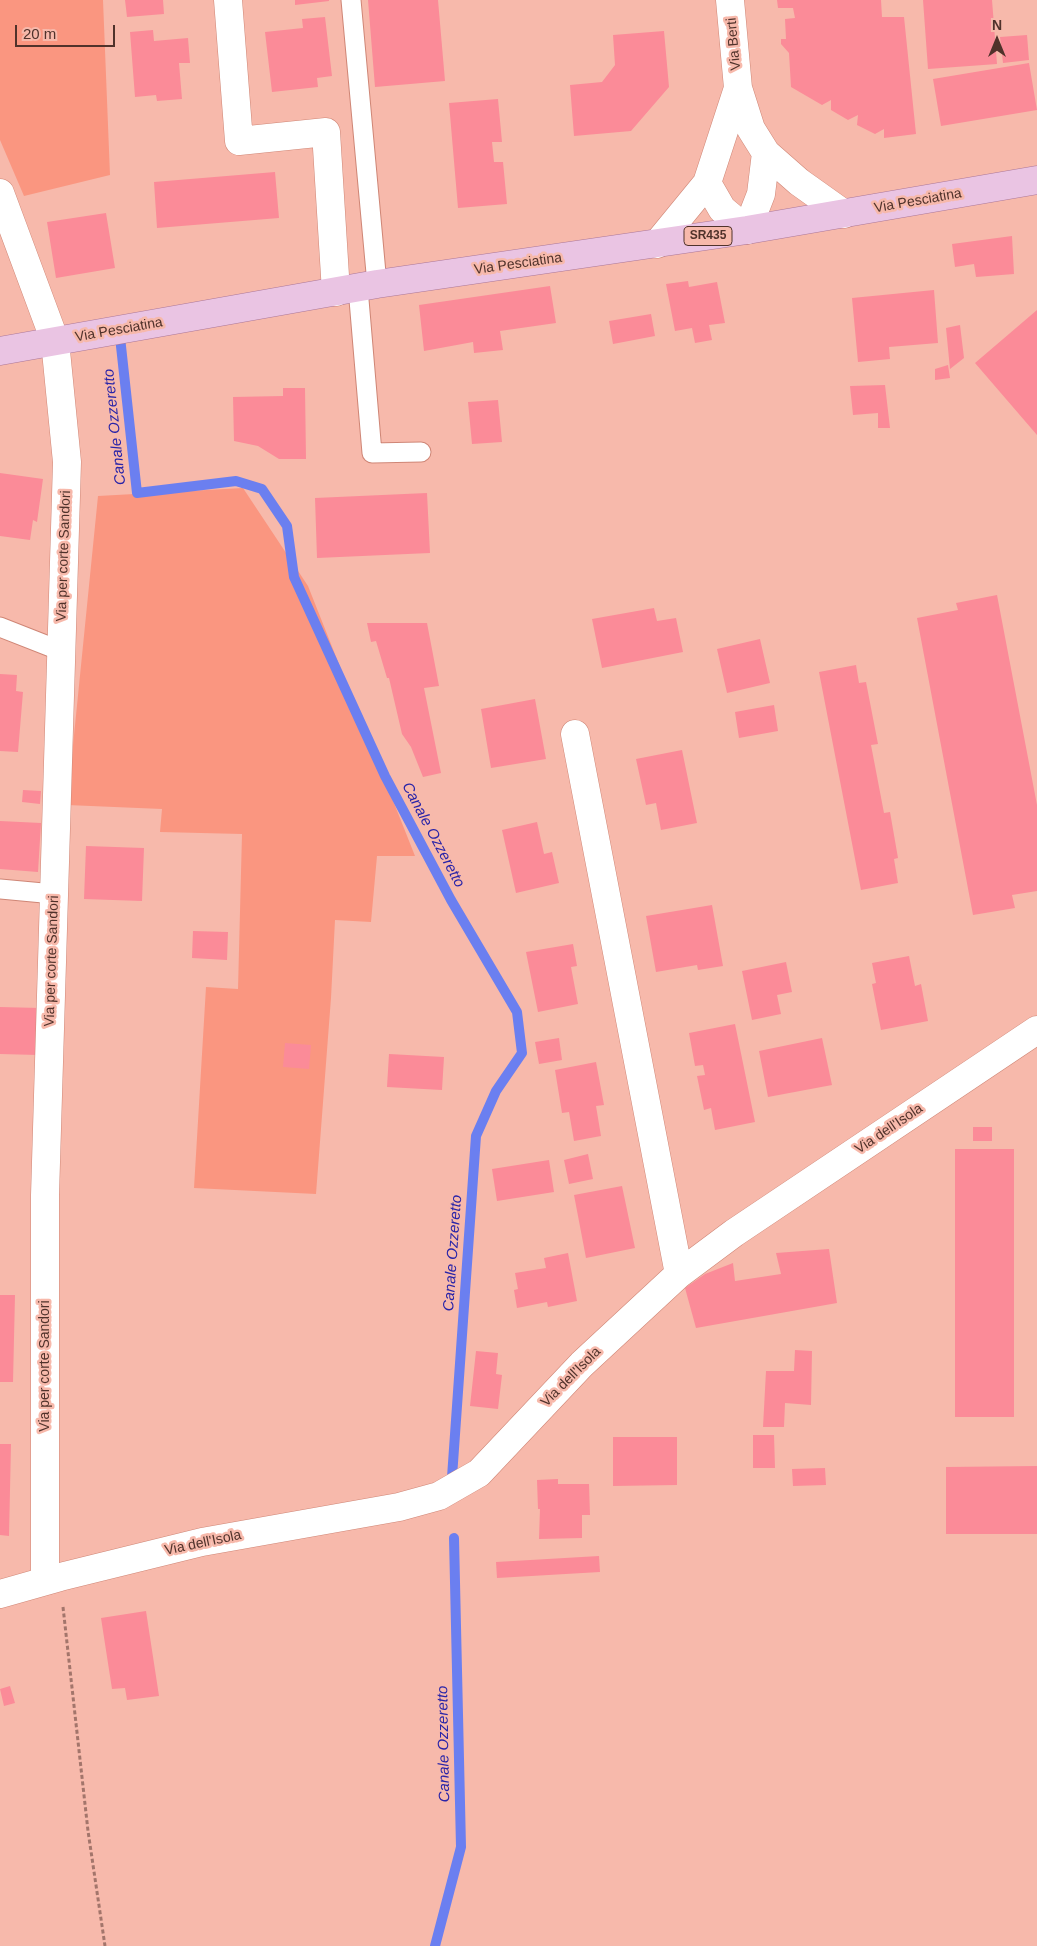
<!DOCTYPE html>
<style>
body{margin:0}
#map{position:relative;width:1037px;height:1946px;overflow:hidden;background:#f7b9ab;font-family:Helvetica,sans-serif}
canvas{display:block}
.north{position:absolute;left:972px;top:15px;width:50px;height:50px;-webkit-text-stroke:4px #f7b9ab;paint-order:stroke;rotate:0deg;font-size:14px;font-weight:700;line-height:20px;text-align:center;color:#50322b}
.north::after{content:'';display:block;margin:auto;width:18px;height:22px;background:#50322b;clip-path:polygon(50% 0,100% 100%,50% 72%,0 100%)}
.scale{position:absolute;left:15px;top:25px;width:100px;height:22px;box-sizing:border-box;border:2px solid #50322b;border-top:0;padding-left:6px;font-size:15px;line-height:18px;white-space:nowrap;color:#50322b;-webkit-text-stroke:4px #f7b9ab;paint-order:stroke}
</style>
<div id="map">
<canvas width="1037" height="1946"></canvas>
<div class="north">N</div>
<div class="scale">20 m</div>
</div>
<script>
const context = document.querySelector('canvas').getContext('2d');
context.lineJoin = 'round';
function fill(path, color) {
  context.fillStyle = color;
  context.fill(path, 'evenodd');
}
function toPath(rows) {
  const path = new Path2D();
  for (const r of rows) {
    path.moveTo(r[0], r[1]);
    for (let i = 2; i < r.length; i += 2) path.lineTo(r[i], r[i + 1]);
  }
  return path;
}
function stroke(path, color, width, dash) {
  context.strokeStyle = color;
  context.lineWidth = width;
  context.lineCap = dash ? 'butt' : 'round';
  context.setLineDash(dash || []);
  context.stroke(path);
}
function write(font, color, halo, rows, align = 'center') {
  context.font = font + ' Helvetica,sans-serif';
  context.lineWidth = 5;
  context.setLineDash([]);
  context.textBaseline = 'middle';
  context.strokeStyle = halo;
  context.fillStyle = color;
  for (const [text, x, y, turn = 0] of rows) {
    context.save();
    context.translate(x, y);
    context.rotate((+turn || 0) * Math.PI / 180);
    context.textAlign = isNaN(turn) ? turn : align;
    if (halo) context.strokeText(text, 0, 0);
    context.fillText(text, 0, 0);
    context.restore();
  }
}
const green = toPath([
 [0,0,103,0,110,175,24,196,0,140],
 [243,488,308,586,415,856,377,856,371,922,335,920,331,998,316,1194,194,1188,206,987,238,989,242,834,160,832,162,809,67,805,98,496]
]);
const stream = toPath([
 [120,337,137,493,236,481,262,489,287,526,294,577,385,776,451,900,517,1012,522,1053,496,1091,476,1136,452,1477],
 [435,1946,461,1847,454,1538]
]);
const building = toPath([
 [125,0,163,0,164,14,127,17],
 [295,0,329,0,329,1,295,5],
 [368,0,438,0,445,81,375,87],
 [777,0,881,0,882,17,904,17,916,134,884,138,884,129,875,134,857,125,858,115,848,120,831,110,831,100,822,105,791,87,789,53,781,44,781,39,786,39,785,19,795,18,793,8,778,8],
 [923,0,992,0,997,64,928,69],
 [325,17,332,76,317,78,318,87,272,92,265,32,303,28,302,19],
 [153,30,154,41,188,38,190,63,179,63,182,99,157,101,156,95,135,97,130,32],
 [664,31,669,87,631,131,574,136,570,85,602,82,615,65,613,35],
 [1027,35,1029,60,1003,63,1000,37],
 [1029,63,1037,110,941,126,933,79],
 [498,99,502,142,492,142,494,162,503,162,507,204,458,208,449,103],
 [275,172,279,218,157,228,154,182],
 [106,213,115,268,56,278,47,222],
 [1012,236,1014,274,976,277,974,264,955,267,952,244],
 [688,281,689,287,717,282,725,323,709,325,712,340,695,343,692,328,675,331,666,284],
 [550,286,556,323,500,331,503,350,474,353,473,342,424,351,419,305],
 [934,290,938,343,889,347,890,359,858,362,852,298],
 [1037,310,1037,435,975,363],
 [651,314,655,336,613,344,609,321],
 [960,325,964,358,950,369,946,328],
 [948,365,950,378,935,380,935,369],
 [885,385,890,428,878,428,878,413,853,415,850,386],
 [283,388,305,388,306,459,279,459,258,446,234,441,233,397,283,396],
 [498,400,502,442,472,444,468,402],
 [0,473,43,479,37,522,33,520,30,540,0,536],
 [427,493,430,553,317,558,315,498],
 [997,595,1037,805,1037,891,1012,895,1015,908,973,915,917,618,958,610,956,603],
 [654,608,657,621,676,618,683,652,602,668,592,619],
 [367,623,427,623,439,686,424,688,441,773,423,777,411,747,402,734,389,678,387,678,376,641,371,642],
 [760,639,770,683,727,693,717,649],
 [856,665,859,683,866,682,878,744,871,745,884,813,890,812,898,858,894,859,898,883,861,890,819,672],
 [0,674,17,675,16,691,23,692,18,752,0,751],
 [535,699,546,759,491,768,481,709],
 [774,705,778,731,739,738,735,712],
 [682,750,697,823,661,830,656,803,646,805,636,759],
 [23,790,41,791,40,804,22,802],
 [0,821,41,823,38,872,0,869],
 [537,822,544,854,552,852,559,883,516,893,502,830],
 [86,846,144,848,142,901,84,899],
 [712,905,723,966,698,970,697,965,656,972,646,916],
 [193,931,228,932,227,960,192,958],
 [573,944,577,966,571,967,578,1004,538,1012,526,952],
 [909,956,915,986,921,984,928,1021,881,1030,872,984,876,983,872,963],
 [786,962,792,992,777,995,781,1014,752,1020,742,971],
 [0,1007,40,1008,38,1055,0,1054],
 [735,1024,755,1122,715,1130,711,1108,704,1110,697,1076,705,1075,703,1065,695,1066,689,1033],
 [559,1038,562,1060,539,1064,535,1042],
 [822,1038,832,1085,768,1097,759,1051],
 [285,1043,311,1045,309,1069,283,1067],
 [389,1054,444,1057,442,1090,387,1087],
 [596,1062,604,1105,596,1106,601,1136,574,1141,569,1112,562,1113,555,1070],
 [973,1127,992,1127,992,1141,973,1141],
 [955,1149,1014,1149,1014,1417,955,1417],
 [588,1154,593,1179,569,1184,564,1160],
 [549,1160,554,1192,497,1201,492,1169],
 [622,1186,635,1248,586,1258,574,1195],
 [829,1249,837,1303,696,1328,685,1288,705,1274,733,1263,735,1281,781,1274,776,1253],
 [568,1253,577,1301,548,1307,547,1302,517,1308,514,1290,518,1289,515,1273,546,1268,544,1258],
 [0,1295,15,1295,13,1382,0,1382],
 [795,1350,812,1351,811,1405,785,1403,784,1427,763,1427,766,1371,794,1371],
 [476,1351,498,1353,496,1374,502,1375,498,1409,470,1406],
 [753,1435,774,1435,775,1468,753,1468],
 [613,1437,677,1437,677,1485,613,1486],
 [0,1444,11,1444,9,1536,0,1535],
 [1037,1466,1037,1534,946,1534,946,1467],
 [825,1468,826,1485,793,1486,792,1469],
 [558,1479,558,1484,589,1484,590,1515,582,1515,582,1538,539,1539,540,1509,538,1509,537,1480],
 [599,1556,600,1572,497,1578,496,1562],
 [146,1611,159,1696,127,1700,125,1688,112,1689,101,1618],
 [10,1686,15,1703,4,1706,0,1689]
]);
const path = toPath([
 [63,1607,88,1831,105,1946]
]);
const lane = toPath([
 [351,0,377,284],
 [358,288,372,453,421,452],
 [0,627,61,651],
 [0,889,54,894]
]);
const street = toPath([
 [228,0,239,141,326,132,336,292],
 [730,0,738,88,751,129,766,153,799,182,844,214],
 [707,183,722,209,747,230,761,194,766,153],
 [0,193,55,341,67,462,45,1195,45,1581],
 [657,244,707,183,738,88],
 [575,734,679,1274],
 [0,1594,60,1577,202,1542,399,1507,439,1496,479,1473,582,1364,679,1274,734,1233,1037,1030]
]);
const primary = toPath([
 [0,351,377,284,747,230,1037,180]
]);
const shields = [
 [708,236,48]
];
const shieldNames = [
 ["SR435",708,236]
];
const streetNames = [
 ["Via Berti",734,44,-95],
 ["Via Pesciatina",918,201,-10],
 ["Via Pesciatina",518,264,-8],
 ["Via Pesciatina",119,330,-10],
 ["Via per corte Sandori",64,556,-88],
 ["Via per corte Sandori",52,961,-88],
 ["Via dell'Isola",889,1129,-34],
 ["Via per corte Sandori",45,1366,-90],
 ["Via dell'Isola",571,1377,-45],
 ["Via dell'Isola",203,1543,-12]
];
const waterNames = [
 ["Canale Ozzeretto",115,427,-96],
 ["Canale Ozzeretto",433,835,62],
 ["Canale Ozzeretto",453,1253,-86],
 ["Canale Ozzeretto",444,1744,-91]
];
fill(green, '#fa9680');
stroke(stream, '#6b7ff0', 10);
fill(building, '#fb8b98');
stroke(lane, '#cf8676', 21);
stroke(street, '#cf8676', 29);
stroke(primary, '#ab7797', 29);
stroke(path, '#a3756b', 3, [4, 2.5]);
stroke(lane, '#fff', 19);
stroke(street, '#fff', 28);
stroke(primary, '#eac4e3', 28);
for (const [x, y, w] of shields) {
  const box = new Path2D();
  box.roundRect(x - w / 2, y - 9.5, w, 19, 4);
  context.fillStyle = '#f7b9ab';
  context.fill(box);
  stroke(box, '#50322b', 1);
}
write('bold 12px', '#50322b', null, shieldNames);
write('14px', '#50322b', '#f7b9ab', streetNames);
write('italic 15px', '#2924a8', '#f7b9ab', waterNames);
</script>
